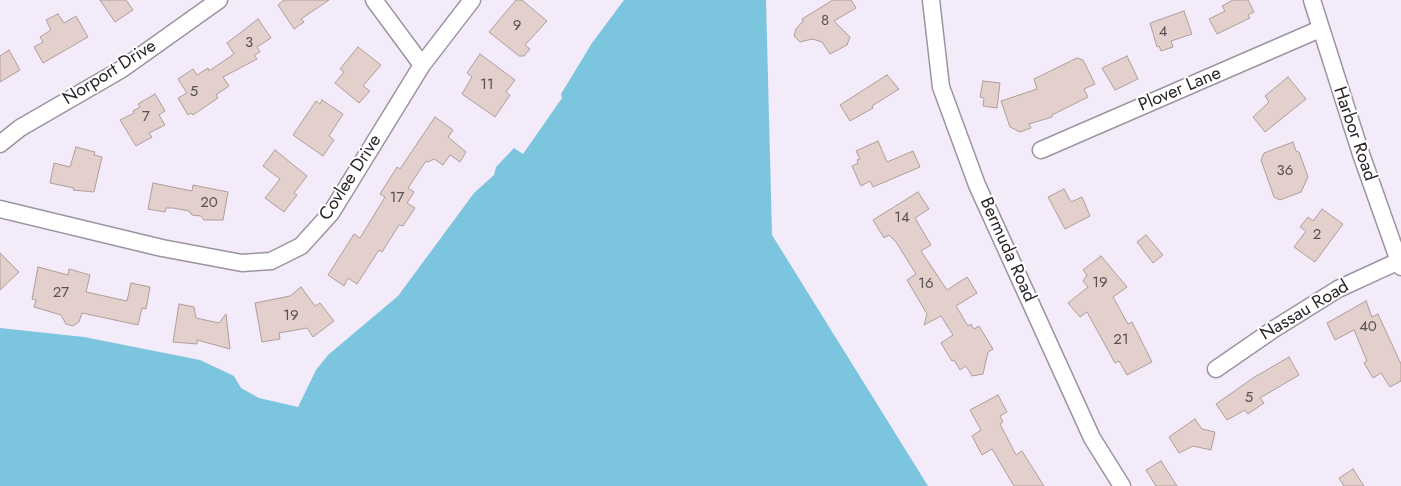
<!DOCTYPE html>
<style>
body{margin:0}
canvas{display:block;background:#f4ebfa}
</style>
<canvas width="1401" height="486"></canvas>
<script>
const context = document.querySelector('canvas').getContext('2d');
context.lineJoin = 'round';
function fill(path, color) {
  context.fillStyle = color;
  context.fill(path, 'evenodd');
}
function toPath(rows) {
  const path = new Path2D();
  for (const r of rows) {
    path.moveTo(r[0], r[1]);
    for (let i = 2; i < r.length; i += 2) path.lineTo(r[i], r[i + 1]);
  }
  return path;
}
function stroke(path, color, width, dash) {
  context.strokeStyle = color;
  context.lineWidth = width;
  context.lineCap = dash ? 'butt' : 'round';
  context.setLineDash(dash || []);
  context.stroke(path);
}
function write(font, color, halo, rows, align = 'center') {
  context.font = font + ' Jost,sans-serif';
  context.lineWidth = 4;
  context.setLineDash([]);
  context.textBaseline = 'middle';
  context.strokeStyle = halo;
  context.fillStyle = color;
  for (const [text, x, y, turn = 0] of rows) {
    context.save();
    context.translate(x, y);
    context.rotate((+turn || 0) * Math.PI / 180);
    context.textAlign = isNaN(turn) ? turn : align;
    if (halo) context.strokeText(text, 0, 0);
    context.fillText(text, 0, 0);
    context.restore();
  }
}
const water = toPath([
 [624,0,766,0,772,235,928,486,0,486,0,328,84,337,200,360,234,376,241,388,259,398,298,407,316,370,328,355,398,296,474,193,494,175,496,167,514,148,523,154,562,98,561,94,592,43]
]);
const building = toPath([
 [100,0,126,0,133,10,115,22,100,0],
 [284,0,329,0,301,19,304,22,294,29,278,5,284,0],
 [516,0,522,0,547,21,525,45,530,49,524,56,519,56,489,32,516,0],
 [833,0,851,0,856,8,834,21,850,37,847,45,830,54,822,42,812,39,800,42,794,36,796,29,803,21,802,19,833,0],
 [1233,0,1248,0,1254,12,1248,15,1250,18,1217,34,1209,19,1225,11,1222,6,1233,0],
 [1184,11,1192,34,1171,41,1173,47,1161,51,1159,46,1157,47,1150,23,1184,11],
 [58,14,64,23,76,16,88,37,43,63,34,47,43,42,40,37,51,30,46,20,58,14],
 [258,19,271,38,257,47,260,52,254,55,257,59,223,77,229,86,216,95,218,98,193,115,191,113,188,115,178,98,187,93,178,79,193,69,197,75,208,68,209,71,234,54,227,43,258,19],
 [358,47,381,65,363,86,370,91,359,103,335,83,344,72,340,69,358,47],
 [9,50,20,70,0,82,0,56,9,50],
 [480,54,515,80,506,92,510,95,495,117,462,94,472,77,467,73,480,54],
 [1127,56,1138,79,1115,90,1102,68,1127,56],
 [1077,58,1083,60,1095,84,1084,89,1088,97,1052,115,1052,117,1029,124,1031,128,1020,132,1010,127,1001,101,1037,89,1034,79,1077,58],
 [887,75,899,89,872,106,873,108,850,121,840,105,887,75],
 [1288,77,1306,99,1265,132,1253,117,1269,102,1265,96,1288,77],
 [983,81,1000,83,997,108,983,106,984,98,980,97,983,81],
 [155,94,165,111,159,115,165,125,149,133,152,137,136,146,120,120,134,113,133,111,140,107,138,104,155,94],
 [322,100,343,114,329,136,334,140,323,156,293,135,316,101,320,104,322,100],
 [435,117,453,130,448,137,466,152,460,162,450,155,443,165,434,159,428,162,426,161,408,188,414,192,407,203,415,208,403,226,399,225,382,252,379,250,357,284,348,278,344,286,328,275,354,234,360,238,385,197,380,194,397,167,400,169,435,117],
 [878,141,887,162,913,151,920,167,873,187,870,181,861,186,852,166,858,163,857,160,860,159,856,151,878,141],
 [1293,142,1296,151,1299,152,1308,177,1301,192,1280,200,1274,197,1261,160,1264,153,1293,142],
 [76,147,95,152,94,155,102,157,94,192,73,190,74,188,50,183,54,163,70,167,76,147],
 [275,150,307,176,294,193,297,195,284,212,265,198,280,179,263,166,275,150],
 [153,183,192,191,193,185,228,192,223,220,204,220,201,216,192,215,189,211,173,208,166,208,165,212,148,209,153,183],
 [1064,189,1071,202,1082,197,1090,216,1065,229,1048,197,1064,189],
 [918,192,929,209,915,218,931,245,921,251,947,290,967,277,977,293,956,306,968,326,971,324,974,329,979,326,993,349,988,352,983,374,972,376,966,366,960,370,954,360,952,361,941,343,953,335,941,316,924,325,927,314,907,280,916,274,896,242,889,235,884,238,873,220,918,192],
 [1322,209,1343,224,1315,262,1294,247,1306,231,1300,227,1308,217,1313,221,1322,209],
 [1146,235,1163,255,1153,263,1137,242,1146,235],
 [0,253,19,272,0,290,0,253],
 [1101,256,1127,287,1113,297,1128,324,1132,322,1152,362,1127,375,1119,361,1115,363,1087,312,1080,317,1068,303,1088,287,1083,281,1087,275,1083,270,1101,256],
 [38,267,68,275,69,269,90,275,86,292,127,301,131,283,150,287,146,309,142,308,138,325,82,313,79,322,73,326,66,324,61,315,34,307,36,300,32,299,38,267],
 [301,287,315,306,320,303,334,321,313,337,307,328,279,333,280,339,262,342,255,303,290,296,301,287],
 [1366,301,1372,317,1378,314,1401,364,1401,381,1390,387,1381,373,1373,378,1364,363,1367,361,1354,330,1335,340,1327,323,1366,301],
 [179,304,194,307,196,318,219,323,226,314,230,349,197,340,197,344,173,342,179,304],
 [1289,357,1299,375,1260,398,1264,403,1248,414,1245,410,1227,420,1216,404,1253,378,1289,357],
 [998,395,1007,412,1000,416,1003,422,1000,424,1016,455,1022,451,1044,486,1014,486,992,449,982,455,972,436,981,430,970,410,998,395],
 [1195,419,1202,429,1215,432,1211,450,1193,446,1179,453,1169,437,1195,419],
 [1161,461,1177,486,1156,486,1146,470,1161,461],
 [1353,469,1364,486,1344,486,1339,478,1353,469]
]);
const street = toPath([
 [374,0,422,65],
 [931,0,941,87,977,185,1092,438,1122,486],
 [1312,0,1361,154,1401,267],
 [0,144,20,128,122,69,219,0],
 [1041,150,1320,29],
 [0,209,162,248,242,263,271,261,301,246,331,213,422,65,472,0],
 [1216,369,1274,329,1338,289,1399,261]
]);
const numberNames = [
 ["8",825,21],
 ["9",517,26],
 ["4",1163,32],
 ["3",249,43],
 ["11",487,85],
 ["5",194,92],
 ["7",146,117],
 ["36",1285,171],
 ["17",397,198],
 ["20",209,203],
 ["14",902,218],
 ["2",1317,235],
 ["19",1100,283],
 ["16",926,284],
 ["27",61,293],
 ["19",291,316],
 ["40",1368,327],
 ["21",1121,340],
 ["5",1249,398]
];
const streetNames = [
 ["Norport Drive",110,73,-32],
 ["Plover Lane",1180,90,-23],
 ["Harbor Road",1354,134,71],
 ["Covlee Drive",351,178,-57],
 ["Bermuda Road",1007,250,66],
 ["Nassau Road",1305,311,-31]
];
fill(water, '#7cc5de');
fill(building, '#e3d0cc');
stroke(building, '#af9d9a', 1);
stroke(street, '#9c94a1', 19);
stroke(street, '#fff', 16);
write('15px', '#585054', null, numberNames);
write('18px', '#2a262c', '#fff', streetNames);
</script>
